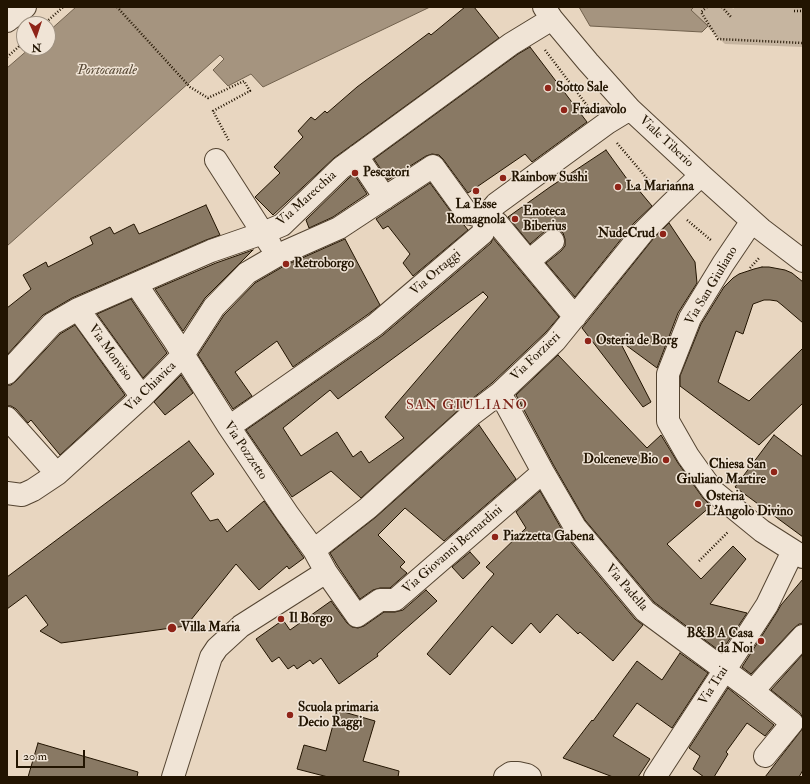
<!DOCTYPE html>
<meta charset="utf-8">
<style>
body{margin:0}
#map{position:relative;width:810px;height:784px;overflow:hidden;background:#e8d6c0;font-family:"IM FELL Double Pica",serif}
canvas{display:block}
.frame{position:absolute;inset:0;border:8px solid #221401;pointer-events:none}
.north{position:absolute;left:16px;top:16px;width:40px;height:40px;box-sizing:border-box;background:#f0e4d6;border:1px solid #9e9181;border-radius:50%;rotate:177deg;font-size:11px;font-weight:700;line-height:16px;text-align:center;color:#221401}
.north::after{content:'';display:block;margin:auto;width:14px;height:18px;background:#8f2418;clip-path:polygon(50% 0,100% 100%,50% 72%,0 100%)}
.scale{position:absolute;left:16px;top:750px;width:69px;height:18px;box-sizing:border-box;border:2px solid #221401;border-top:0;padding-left:5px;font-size:12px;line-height:14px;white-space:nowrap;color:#221401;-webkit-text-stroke:3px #f0e4d6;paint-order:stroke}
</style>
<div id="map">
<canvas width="810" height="784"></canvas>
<div class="frame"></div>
<div class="north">N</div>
<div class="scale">20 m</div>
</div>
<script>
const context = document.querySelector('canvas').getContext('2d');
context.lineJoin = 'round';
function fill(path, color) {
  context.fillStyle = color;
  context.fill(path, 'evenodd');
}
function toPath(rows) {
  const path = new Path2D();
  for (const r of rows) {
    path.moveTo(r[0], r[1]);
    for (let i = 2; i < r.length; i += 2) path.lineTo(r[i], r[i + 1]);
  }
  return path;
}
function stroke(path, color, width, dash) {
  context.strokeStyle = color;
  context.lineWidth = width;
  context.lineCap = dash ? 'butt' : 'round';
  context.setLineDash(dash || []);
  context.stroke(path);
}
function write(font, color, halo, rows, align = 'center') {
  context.font = font + ' "IM FELL Double Pica",serif';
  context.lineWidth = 3;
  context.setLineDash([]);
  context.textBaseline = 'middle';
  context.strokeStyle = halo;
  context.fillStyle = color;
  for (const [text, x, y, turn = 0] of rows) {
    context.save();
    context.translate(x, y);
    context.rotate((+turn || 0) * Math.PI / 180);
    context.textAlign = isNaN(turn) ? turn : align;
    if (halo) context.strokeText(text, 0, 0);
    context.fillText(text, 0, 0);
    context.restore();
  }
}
const green = toPath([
 [694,7,732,7,733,9,735,7,803,7,803,47,725,44,690,10]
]);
const water = toPath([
 [76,7,430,7,263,87,251,74,228,86,213,70,224,59,220,55,7,246,7,68,30,48,48,48,48,32,76,7],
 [579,7,694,7,691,10,708,26,702,32,590,26,579,7]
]);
const building = toPath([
 [465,7,474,7,499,38,334,158,273,215,255,197,280,173,274,167,303,137,298,131,311,117,315,120,325,111,327,113,357,87,429,33,431,35,465,7],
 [530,47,587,122,532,162,525,154,468,193,443,159,439,155,432,154,426,156,388,180,374,159,518,54,530,47],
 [606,150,635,190,637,188,652,206,634,223,575,297,546,263,561,251,565,246,565,239,563,233,557,229,550,229,545,231,530,244,508,217,550,187,606,150],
 [354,174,367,194,333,217,309,228,306,220,349,178,354,174],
 [430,183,457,220,464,225,468,230,413,276,403,263,410,254,388,226,383,229,376,219,430,183],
 [206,205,220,235,206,240,72,298,43,315,7,355,7,308,31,289,23,275,46,262,48,267,93,244,90,237,110,227,114,234,134,224,139,234,206,205],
 [669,223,695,262,697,283,678,313,657,368,619,340,651,402,643,407,582,328,653,239,669,223],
 [493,238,559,317,546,332,492,383,463,406,361,498,331,471,292,497,246,430,383,335,491,243,493,238],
 [483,292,488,297,385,417,404,438,369,463,361,451,353,457,337,432,301,456,283,428,330,390,338,399,483,292],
 [345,239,380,305,367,315,293,367,277,341,235,372,252,396,233,409,198,355,224,315,255,283,284,266,345,239],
 [253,250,205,298,183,331,155,289,216,263,253,250],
 [762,267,769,267,785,270,792,273,803,282,803,323,782,305,777,301,770,300,764,300,753,304,743,334,736,331,718,382,749,401,803,348,803,403,759,445,680,386,680,376,701,324,724,287,733,278,739,274,754,269,762,267],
 [131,299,167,353,143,378,97,314,131,299],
 [75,325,125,395,60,455,31,420,28,423,16,409,11,406,7,406,7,385,11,385,16,381,60,334,75,325],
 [558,355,647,448,661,435,678,463,703,498,711,506,667,544,701,579,733,546,746,559,710,604,747,613,721,652,654,602,585,520,554,466,516,395,558,355],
 [181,375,193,393,165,415,154,402,181,375],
 [479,425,516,479,444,541,405,508,378,535,405,562,400,567,407,573,390,588,380,588,373,590,360,599,337,565,330,553,376,517,479,425],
 [774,435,803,457,803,537,735,487,774,435],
 [189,441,214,474,191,493,210,521,218,519,227,532,264,501,304,558,289,569,287,566,259,590,236,564,186,626,61,643,40,631,48,625,26,595,7,609,7,577,189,441],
 [540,491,565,535,635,619,643,625,613,661,580,632,578,634,557,614,540,633,531,623,512,644,492,626,450,675,427,654,494,574,486,567,526,528,516,512,540,491],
 [470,552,480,563,463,579,452,567,470,552],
 [803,579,803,624,799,624,794,628,751,674,742,667,777,612,781,605,803,579],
 [426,590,437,601,377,654,378,656,339,684,321,658,313,664,310,660,297,669,294,665,288,669,279,657,272,662,256,639,283,620,290,630,331,601,347,623,352,627,358,628,364,626,384,612,395,612,403,610,426,590],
 [680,653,708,673,672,728,637,703,613,736,650,759,638,777,613,777,563,758,592,720,593,721,637,661,662,680,680,653],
 [803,654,803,718,800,713,771,690,803,654],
 [728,688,774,725,765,736,747,723,726,752,728,754,714,777,704,777,693,769,700,756,689,748,728,688],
 [337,710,375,721,363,761,399,771,398,777,328,777,297,769,304,745,326,751,337,710],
 [803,728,803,770,799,777,765,777,803,728],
 [38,743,138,772,137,777,28,777,38,743]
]);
const path = toPath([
 [117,7,190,87,208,98,244,81,250,91,213,111,229,141],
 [707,7,701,12,718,39,803,43],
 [722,7,731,17],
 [794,11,803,11],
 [44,24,63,7],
 [545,50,589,108],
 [7,57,24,42],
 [617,143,655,188],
 [687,220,712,241],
 [750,268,760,257],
 [699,561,728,532]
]);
const minor = toPath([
 [544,7,552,19,588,62,630,109,701,175,761,229,803,261],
 [7,21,25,7],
 [357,156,385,198],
 [216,160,270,244],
 [752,221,723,264,690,318,668,374,668,421,688,456,713,491,762,531,803,557],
 [529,261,553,241],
 [136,284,174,340,229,427,287,513,314,550,326,572,357,616,380,600,395,600,543,472],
 [78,309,142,397],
 [7,373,52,324,78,309,211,251,263,233,282,225,341,168,511,44,552,19],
 [500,393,543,472,575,527,645,611,753,691,792,723,765,756],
 [7,418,57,474],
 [229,427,375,325,483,233,485,217,496,204,607,123,630,109],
 [7,493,22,495,33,490,57,474,142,397,183,355,214,307,247,273,278,255,339,228,433,166,467,213,485,217,497,223,575,317],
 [314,550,368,508,471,415,500,393,555,341,644,231,670,205,701,175],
 [753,691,767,675,803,636],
 [173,777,211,657,217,648,241,626,326,572],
 [505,777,511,773,518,773,527,775,530,777],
 [655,777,767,605,793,551]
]);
const markers = [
 [548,88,4,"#8f2418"],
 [564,110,4,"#8f2418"],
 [355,173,4,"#8f2418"],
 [503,178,4,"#8f2418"],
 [618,187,4,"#8f2418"],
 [476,191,4,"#8f2418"],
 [515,219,4,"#8f2418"],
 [663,234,4,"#8f2418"],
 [286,264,4,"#8f2418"],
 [588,341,4,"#8f2418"],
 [666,460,4,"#8f2418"],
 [774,472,4,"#8f2418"],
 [698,504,4,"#8f2418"],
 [495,537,4,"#8f2418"],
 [281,619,4,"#8f2418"],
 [172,628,5,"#8f2418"],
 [761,641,4,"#8f2418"],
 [290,715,4,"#8f2418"]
];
const poiNames = [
 ["Sotto Sale",556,88],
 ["Fradiavolo",572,110],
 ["Pescatori",363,173],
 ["Rainbow Sushi",511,178],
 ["La Marianna",626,187],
 ["La Esse",476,205,"center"],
 ["Romagnola",476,220,"center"],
 ["Enoteca",523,212],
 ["Biberius",523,227],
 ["NudeCrud",655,234,"right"],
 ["Retroborgo",294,264],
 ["Osteria de Borg",596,341],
 ["Dolceneve Bio",658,460,"right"],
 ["Chiesa San",766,465,"right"],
 ["Giuliano Martire",766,480,"right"],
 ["Osteria",706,497],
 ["L’Angolo Divino",706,512],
 ["Piazzetta Gabena",503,537],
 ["Il Borgo",289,619],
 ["Villa Maria",181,628],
 ["B&B A Casa",753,634,"right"],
 ["da Noi",753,649,"right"],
 ["Scuola primaria",298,708],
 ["Decio Raggi",298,723]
];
const streetNames = [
 ["Viale Tiberio",666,142,43],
 ["Via Marecchia",307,199,-42],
 ["Via Ortaggi",436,273,-41],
 ["Via San Giuliano",712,286,-59],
 ["Via Monviso",110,353,54],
 ["Via Forzieri",536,357,-44],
 ["Via Chiavica",151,387,-44],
 ["Via Pozzetto",245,451,56],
 ["Via Giovanni Bernardini",453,550,-41],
 ["Via Padella",626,588,49],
 ["Via Trai",714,686,-57]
];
const waterNames = [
 ["Portocanale",107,71]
];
const neighbourhoodNames = [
 ["SAN GIULIANO",467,406]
];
fill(green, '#c6b5a0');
fill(water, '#a5947f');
stroke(water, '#71614d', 1);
fill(building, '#897964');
stroke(building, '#221401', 1);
stroke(minor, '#544431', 24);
stroke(path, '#221401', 2.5, [1, 2]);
stroke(minor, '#f0e4d6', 22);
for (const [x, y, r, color] of markers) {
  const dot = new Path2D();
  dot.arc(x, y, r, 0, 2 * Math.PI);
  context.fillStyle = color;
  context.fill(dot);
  stroke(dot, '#f0e4d6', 1.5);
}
write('bold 13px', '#221401', '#f0e4d6', poiNames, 'left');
write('13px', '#221401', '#f0e4d6', streetNames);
write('italic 14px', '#564733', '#f0e4d6', waterNames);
context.letterSpacing = '1px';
write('14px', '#7a1f14', '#f0e4d6', neighbourhoodNames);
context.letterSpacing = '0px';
</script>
